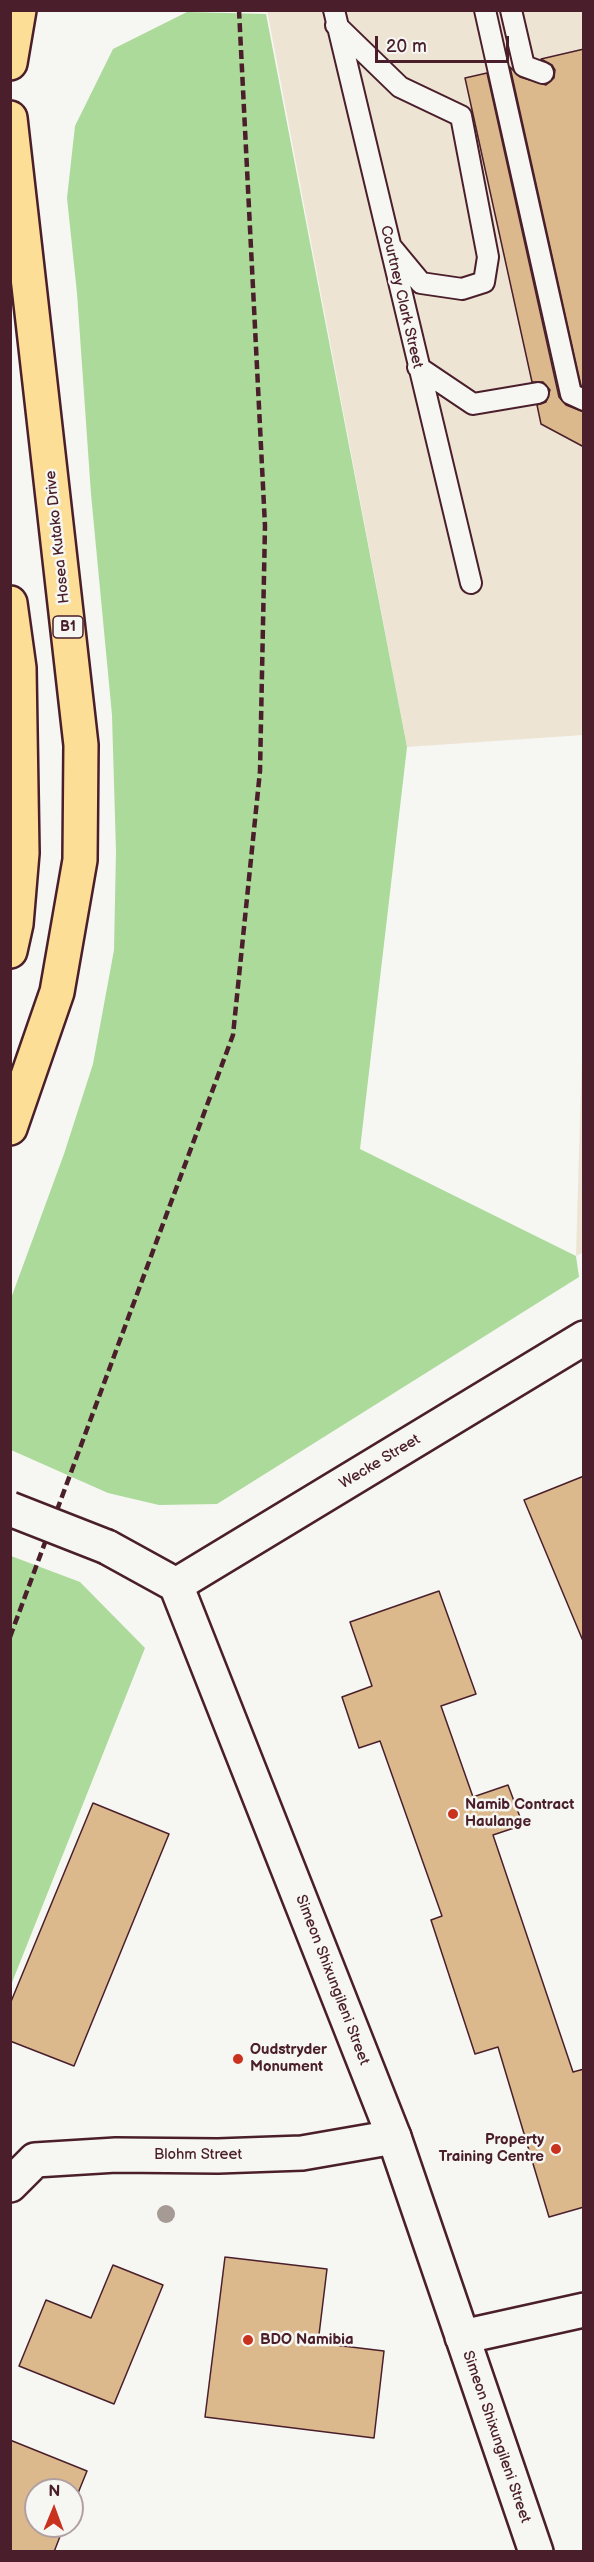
<!DOCTYPE html>
<style>
body{margin:0}
#map{position:relative;width:594px;height:2562px;overflow:hidden;background:#f6f6f2;font-family:"Balsamiq Sans",sans-serif}
canvas{display:block}
.frame{position:absolute;inset:0;border:12px solid #4a1f2b;pointer-events:none}
.north{position:absolute;left:24px;top:2478px;width:60px;height:60px;box-sizing:border-box;background:#f6f6f2;border:2px solid #b1a0a2;border-radius:50%;rotate:1deg;font-size:16px;font-weight:700;line-height:24px;text-align:center;color:#4a1f2b}
.north::after{content:'';display:block;margin:auto;width:21px;height:27px;background:#c8321e;clip-path:polygon(50% 0,100% 100%,50% 72%,0 100%)}
.scale{position:absolute;left:375px;top:36px;width:134px;height:27px;box-sizing:border-box;border:3px solid #4a1f2b;border-top:0;padding-left:8px;font-size:18px;line-height:21px;white-space:nowrap;color:#4a1f2b;-webkit-text-stroke:4px #f6f6f2;paint-order:stroke}
</style>
<div id="map">
<canvas width="594" height="2562"></canvas>
<div class="frame"></div>
<div class="north">N</div>
<div class="scale">20 m</div>
</div>
<script>
const context = document.querySelector('canvas').getContext('2d');
context.lineJoin = 'round';
function fill(path, color) {
  context.fillStyle = color;
  context.fill(path, 'evenodd');
}
function toPath(rows) {
  const path = new Path2D();
  for (const r of rows) {
    path.moveTo(r[0], r[1]);
    for (let i = 2; i < r.length; i += 2) path.lineTo(r[i], r[i + 1]);
  }
  return path;
}
function stroke(path, color, width, dash) {
  context.strokeStyle = color;
  context.lineWidth = width;
  context.lineCap = dash ? 'butt' : 'round';
  context.setLineDash(dash || []);
  context.stroke(path);
}
function write(font, color, halo, rows, align = 'center') {
  context.font = font + ' "Balsamiq Sans",sans-serif';
  context.lineWidth = 5;
  context.setLineDash([]);
  context.textBaseline = 'middle';
  context.strokeStyle = halo;
  context.fillStyle = color;
  for (const [text, x, y, turn = 0] of rows) {
    context.save();
    context.translate(x, y);
    context.rotate((+turn || 0) * Math.PI / 180);
    context.textAlign = isNaN(turn) ? turn : align;
    if (halo) context.strokeText(text, 0, 0);
    context.fillText(text, 0, 0);
    context.restore();
  }
}
const built = toPath([
 [267,10,583,11,583,735,407,747],
 [583,1019,584,1252,576,1256]
]);
const green = toPath([
 [187,12,266,14,407,747,360,1149,576,1256,579,1277,217,1504,159,1505,108,1493,11,1450,10,1301,64,1154,93,1064,114,950,116,851,112,715,91,494,77,293,67,198,75,126,113,49],
 [11,1556,80,1582,145,1648,11,1985]
]);
const building = toPath([
 [584,49,584,387,581,386,510,67,520,77,546,85,554,78,555,70,552,65,541,59,584,49],
 [487,73,559,397,566,405,584,412,584,447,541,424,537,405,546,402,550,390,543,382,532,382,465,78,487,73],
 [584,1476,584,1641,583,1641,524,1500,584,1476],
 [439,1591,476,1694,441,1706,473,1797,508,1785,523,1825,493,1835,573,2072,584,2069,584,2207,549,2217,498,2047,475,2054,431,1920,442,1916,380,1741,359,1748,342,1697,372,1686,350,1622,439,1591],
 [93,1803,169,1834,74,2066,10,2041,10,2004,93,1803],
 [225,2257,327,2269,318,2343,384,2351,374,2438,205,2417,225,2257],
 [113,2265,163,2285,114,2404,19,2366,46,2300,91,2318,113,2265],
 [10,2440,87,2471,72,2508,72,2490,36,2490,36,2526,64,2526,54,2552,10,2552,10,2440]
]);
const lane = toPath([
 [334,10,471,583],
 [485,10,571,394,584,400],
 [511,10,524,66,543,73],
 [336,25,400,87,461,116,488,257,484,282,462,289,421,283,392,248],
 [418,367,473,404,538,393]
]);
const street = toPath([
 [176,1585,584,1338],
 [10,2185,35,2160,116,2155,218,2156,302,2153,394,2137]
]);
const secondary = toPath([
 [107,1547,176,1585,394,2137,536,2552],
 [462,2337,584,2310]
]);
const primary = toPath([
 [10,63,19,10],
 [10,118,81,745,80,860,57,992,10,1128],
 [10,603,19,668,22,853,16,924,10,951]
]);
const rail = toPath([
 [10,1637,233,1035,260,771,265,526,239,10]
]);
const secondaryBridge = toPath([
 [10,1509,107,1547]
]);
const trees = [
 [166,2214]
];
const markers = [
 [453,1814,6,"#c8321e"],
 [238,2059,6,"#c8321e"],
 [556,2149,6,"#c8321e"],
 [248,2340,6,"#c8321e"]
];
const shields = [
 [68,627,30]
];
const shieldNames = [
 ["B1",68,627]
];
const streetNames = [
 ["Courtney Clark Street",401,297,77],
 ["Hosea Kutako Drive",58,537,-96],
 ["Wecke Street",380,1462,-31],
 ["Simeon Shixungileni Street",332,1980,69],
 ["Blohm Street",198,2155],
 ["Simeon Shixungileni Street",496,2437,71]
];
const poiNames = [
 ["Namib Contract",465,1805],
 ["Haulange",465,1822],
 ["Oudstryder",250,2050],
 ["Monument",250,2067],
 ["Property",544,2140,"right"],
 ["Training Centre",544,2157,"right"],
 ["BDO Namibia",260,2340]
];
fill(built, '#eee4d4');
fill(green, '#abda9a');
fill(building, '#dbb98d');
stroke(building, '#4a1f2b', 1.5);
stroke(lane, '#4a1f2b', 24);
stroke(street, '#4a1f2b', 38);
stroke(secondary, '#4a1f2b', 38);
stroke(primary, '#4a1f2b', 38);
stroke(lane, '#f6f6f2', 20);
stroke(street, '#f6f6f2', 33);
stroke(secondary, '#f6f6f2', 33);
stroke(primary, '#fdde96', 33);
stroke(rail, '#4a1f2b', 4.5, [9, 4.5]);
stroke(secondaryBridge, '#4a1f2b', 38, []);
stroke(secondaryBridge, '#f6f6f2', 33);
context.fillStyle = '#a59a94';
for (const [x, y] of trees) {
  context.beginPath();
  context.arc(x, y, 9, 0, 2 * Math.PI);
  context.fill();
}
for (const [x, y, r, color] of markers) {
  const dot = new Path2D();
  dot.arc(x, y, r, 0, 2 * Math.PI);
  context.fillStyle = color;
  context.fill(dot);
  stroke(dot, '#f6f6f2', 2);
}
for (const [x, y, w] of shields) {
  const box = new Path2D();
  box.roundRect(x - w / 2, y - 11, w, 22, 4.5);
  context.fillStyle = '#f6f6f2';
  context.fill(box);
  stroke(box, '#4a1f2b', 1.5);
}
write('bold 14px', '#4a1f2b', null, shieldNames);
write('15px', '#4a1f2b', '#f6f6f2', streetNames);
write('bold 15px', '#4a1f2b', '#f6f6f2', poiNames, 'left');
</script>
